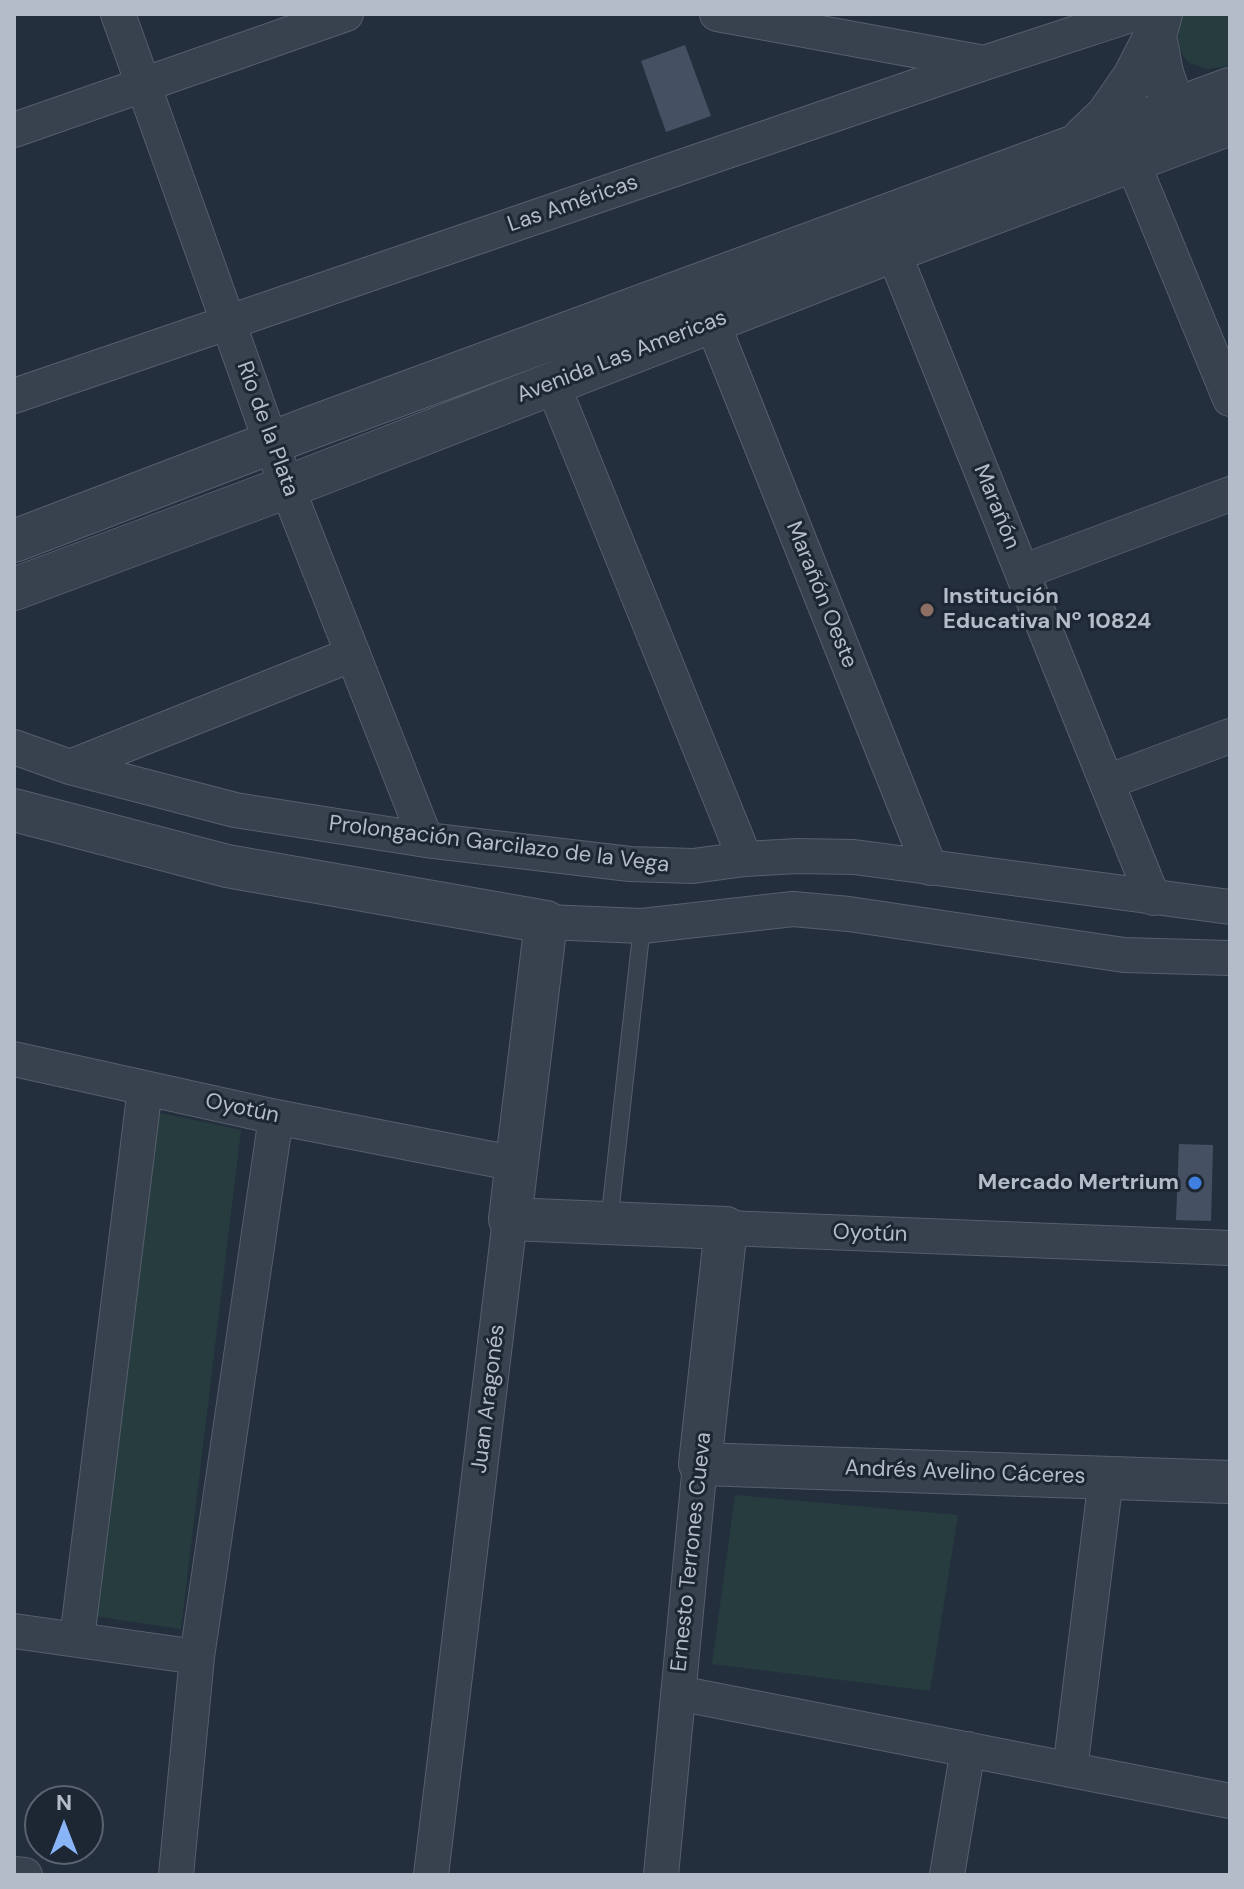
<!DOCTYPE html>
<meta charset="utf-8">
<style>
body{margin:0}
#map{position:relative;width:1244px;height:1889px;overflow:hidden;background:#242f3e;font-family:"DM Sans",sans-serif}
canvas{display:block}
.frame{position:absolute;inset:0;border:16px solid #b4bcc9;pointer-events:none}
.north{position:absolute;left:24px;top:1785px;width:80px;height:80px;box-sizing:border-box;background:#1d2633;border:2px solid #59626f;border-radius:50%;rotate:0deg;font-size:22px;font-weight:700;line-height:32px;text-align:center;color:#b4bcc9}
.north::after{content:'';display:block;margin:auto;width:28px;height:36px;background:#8ab4f8;clip-path:polygon(50% 0,100% 100%,50% 72%,0 100%)}
</style>
<div id="map">
<canvas width="1244" height="1889"></canvas>
<div class="frame"></div>
<div class="north">N</div>
</div>
<script>
const context = document.querySelector('canvas').getContext('2d');
context.lineJoin = 'round';
function fill(path, color) {
  context.fillStyle = color;
  context.fill(path, 'evenodd');
}
function toPath(rows) {
  const path = new Path2D();
  for (const r of rows) {
    path.moveTo(r[0], r[1]);
    for (let i = 2; i < r.length; i += 2) path.lineTo(r[i], r[i + 1]);
  }
  return path;
}
function stroke(path, color, width, dash) {
  context.strokeStyle = color;
  context.lineWidth = width;
  context.lineCap = dash ? 'butt' : 'round';
  context.setLineDash(dash || []);
  context.stroke(path);
}
function write(font, color, halo, rows, align = 'center') {
  context.font = font + ' "DM Sans",sans-serif';
  context.lineWidth = 6;
  context.setLineDash([]);
  context.textBaseline = 'middle';
  context.strokeStyle = halo;
  context.fillStyle = color;
  for (const [text, x, y, turn = 0] of rows) {
    context.save();
    context.translate(x, y);
    context.rotate((+turn || 0) * Math.PI / 180);
    context.textAlign = isNaN(turn) ? turn : align;
    if (halo) context.strokeText(text, 0, 0);
    context.fillText(text, 0, 0);
    context.restore();
  }
}
const green = toPath([
 [1182,14,1230,14,1230,66,1208,69,1189,63,1177,47],
 [156,1112,241,1130,181,1629,93,1616],
 [735,1495,958,1515,930,1691,712,1664]
]);
const building = toPath([
 [685,45,711,116,666,132,641,61],
 [1179,1144,1213,1145,1211,1221,1176,1220]
]);
const service = toPath([
 [609,1223,642,926]
]);
const minor = toPath([
 [118,14,287,487,426,840],
 [717,14,979,62],
 [14,130,346,14],
 [1132,161,1230,399],
 [893,251,1153,898],
 [712,322,930,868],
 [552,383,745,859],
 [14,396,984,63,1134,14],
 [1022,572,1230,494],
 [14,747,70,767,235,810,426,840,630,864,693,866,745,859,798,856,854,857,1230,907],
 [70,767,353,654],
 [1107,782,1230,736],
 [546,922,642,926,793,909,849,914,1124,955,1230,958],
 [14,1059,276,1117,517,1164],
 [726,1228,1230,1248],
 [14,1631,197,1657],
 [77,1639,145,1088],
 [678,1693,1230,1801],
 [1070,1770,1106,1478],
 [14,1874,25,1875],
 [176,1875,197,1657,276,1117],
 [431,1875,510,1219],
 [661,1875,700,1464],
 [947,1875,968,1749]
]);
const tertiary = toPath([
 [1161,14,1155,36,1162,73,1183,136],
 [1083,139,1107,116,1134,77,1155,36],
 [14,541,307,429,1230,89],
 [14,589,287,487,893,251,1230,124],
 [14,810,227,866,546,922,510,1219,726,1228,700,1464,1230,1482]
]);
const markers = [
 [927,610,8,"#8d6e63"],
 [1195,1183,8,"#3f7fe0"]
];
const streetNames = [
 ["Las Américas",573,204,-19],
 ["Avenida Las Americas",622,357,-21],
 ["Río de la Plata",267,429,70],
 ["Marañón",996,507,68],
 ["Marañón Oeste",821,595,68],
 ["Prolongación Garcilazo de la Vega",499,845,7],
 ["Oyotún",242,1109,12],
 ["Oyotún",870,1234,2],
 ["Juan Aragonés",489,1399,-83],
 ["Andrés Avelino Cáceres",965,1473,2],
 ["Ernesto Terrones Cueva",692,1552,-84]
];
const poiNames = [
 ["Institución",943,597],
 ["Educativa Nº 10824",943,622],
 ["Mercado Mertrium",1179,1183,"right"]
];
fill(green, '#263c3f');
fill(building, '#455162');
stroke(service, '#565f6c', 18);
stroke(minor, '#565f6c', 36);
stroke(tertiary, '#565f6c', 44);
stroke(service, '#38414e', 16);
stroke(minor, '#38414e', 34);
stroke(tertiary, '#38414e', 42);
for (const [x, y, r, color] of markers) {
  const dot = new Path2D();
  dot.arc(x, y, r, 0, 2 * Math.PI);
  context.fillStyle = color;
  context.fill(dot);
  stroke(dot, '#1d2633', 3);
}
write('22px', '#b4bcc9', '#1d2633', streetNames);
write('bold 22px', '#b4bcc9', '#1d2633', poiNames, 'left');
</script>
